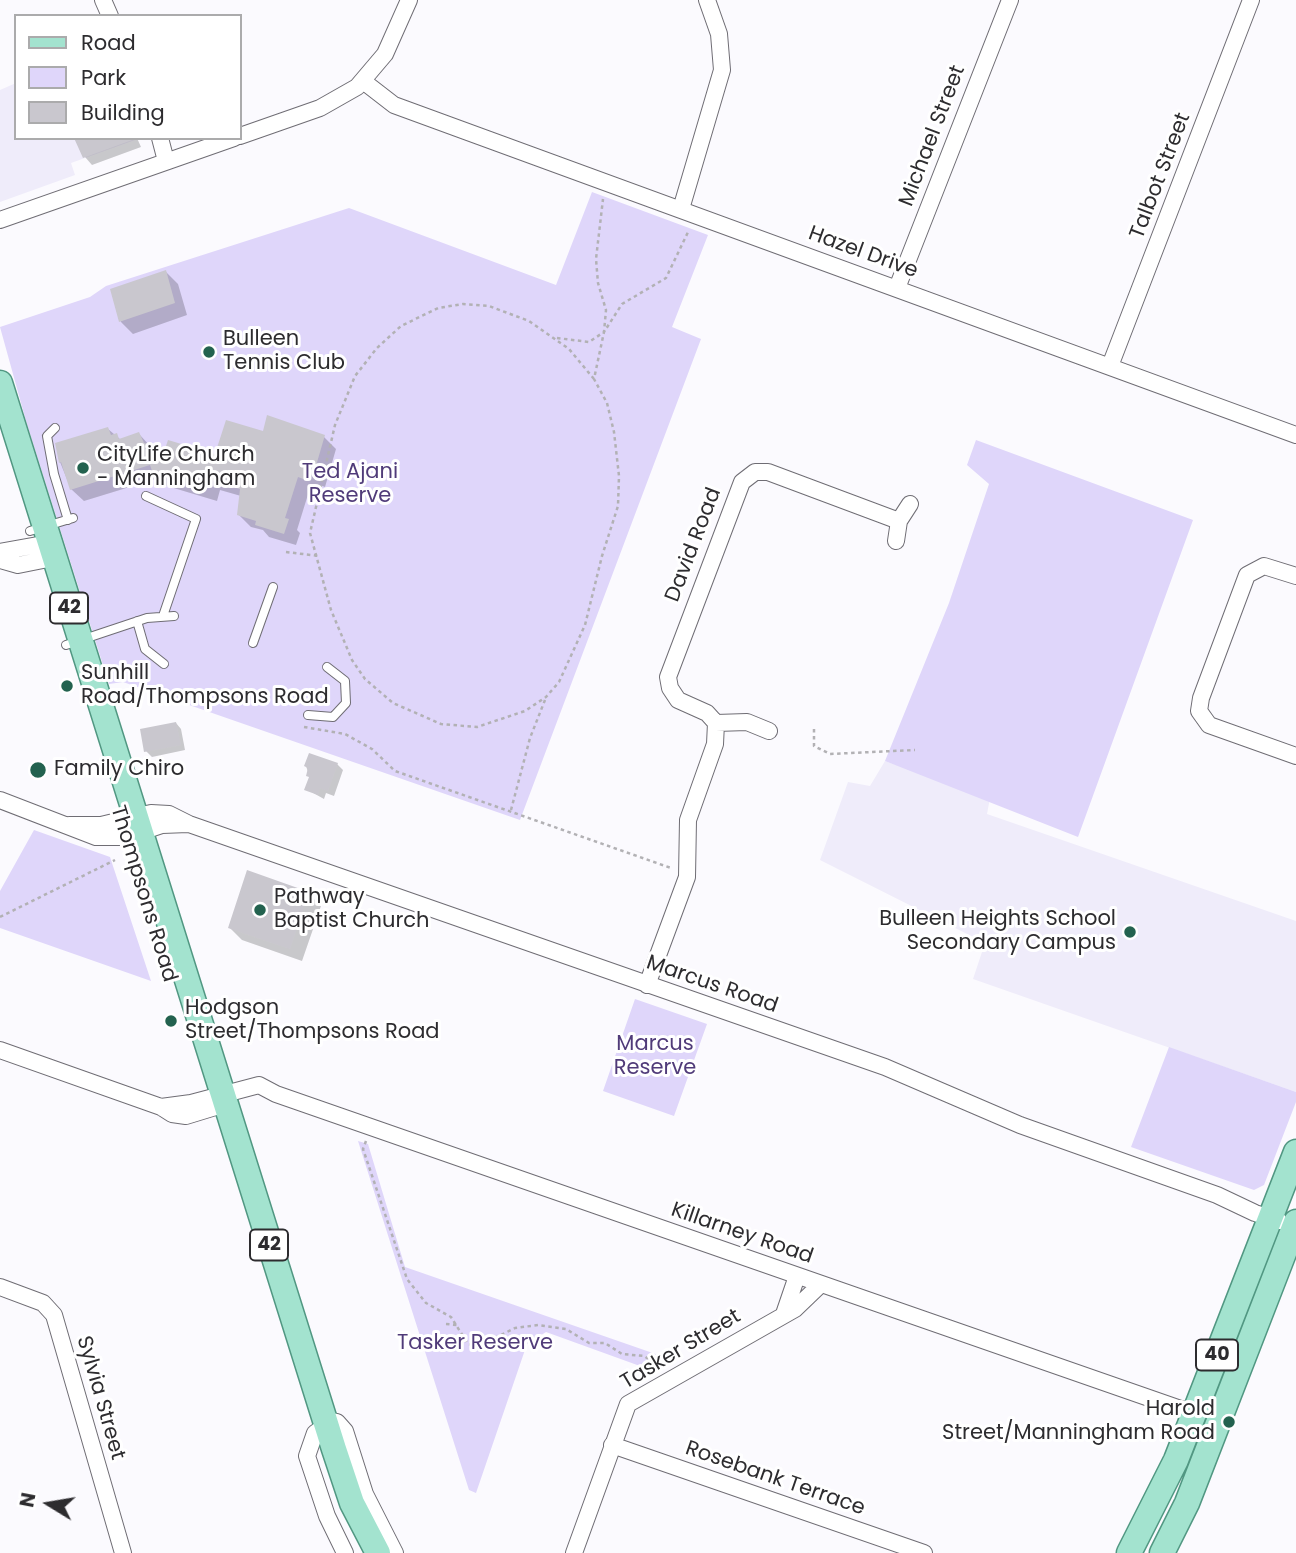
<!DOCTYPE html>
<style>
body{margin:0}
#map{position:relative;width:1296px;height:1553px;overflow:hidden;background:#fbfafe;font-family:Poppins,sans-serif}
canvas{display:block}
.legend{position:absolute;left:14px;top:14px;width:228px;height:126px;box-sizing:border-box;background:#fff;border:2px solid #ababac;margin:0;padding:9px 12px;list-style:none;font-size:21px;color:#2d2c2f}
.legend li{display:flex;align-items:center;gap:14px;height:35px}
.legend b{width:35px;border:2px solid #ababac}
.north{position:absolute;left:14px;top:1469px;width:70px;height:70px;-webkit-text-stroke:5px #fff;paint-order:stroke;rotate:281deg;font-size:19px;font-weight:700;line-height:28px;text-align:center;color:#2d2c2f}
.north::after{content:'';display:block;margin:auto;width:24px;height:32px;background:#2d2c2f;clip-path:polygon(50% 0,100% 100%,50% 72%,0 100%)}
</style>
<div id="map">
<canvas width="1296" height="1553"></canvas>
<ul class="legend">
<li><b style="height:9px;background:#a3e3cf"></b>Road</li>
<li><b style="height:19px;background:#dfd6fa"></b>Park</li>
<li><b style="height:19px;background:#c9c7ce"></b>Building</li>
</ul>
<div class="north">N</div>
</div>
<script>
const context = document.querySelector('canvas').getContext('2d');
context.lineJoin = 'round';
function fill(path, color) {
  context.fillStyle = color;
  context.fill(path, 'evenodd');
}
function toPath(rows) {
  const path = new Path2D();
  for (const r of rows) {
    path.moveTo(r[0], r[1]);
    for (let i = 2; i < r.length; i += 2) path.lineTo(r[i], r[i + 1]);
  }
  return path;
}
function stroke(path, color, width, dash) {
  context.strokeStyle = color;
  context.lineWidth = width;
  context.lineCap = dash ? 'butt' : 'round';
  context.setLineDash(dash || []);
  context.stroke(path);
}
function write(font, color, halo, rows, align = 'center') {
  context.font = font + ' Poppins,sans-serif';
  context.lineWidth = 6;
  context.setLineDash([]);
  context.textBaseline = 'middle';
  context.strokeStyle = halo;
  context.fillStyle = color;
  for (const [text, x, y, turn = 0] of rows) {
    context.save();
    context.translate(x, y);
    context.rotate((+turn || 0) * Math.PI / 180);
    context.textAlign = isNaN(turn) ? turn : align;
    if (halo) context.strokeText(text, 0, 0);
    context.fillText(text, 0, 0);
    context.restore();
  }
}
const built = toPath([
 [16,83,16,138,135,140,71,163,75,175,0,202,0,90],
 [885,761,990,798,987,814,1296,921,1296,1092,973,979,985,943,820,860,848,782,870,786]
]);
const green = toPath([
 [592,192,708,235,672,327,701,339,520,820,123,682,109,684,26,421,0,327,90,297,106,286,349,208,556,285],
 [976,440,1193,520,1078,837,885,761,949,603,989,484,967,465],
 [34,830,110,857,151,981,0,928,0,891],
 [635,999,707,1024,674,1116,603,1091],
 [1169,1047,1296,1092,1296,1102,1264,1185,1254,1190,1131,1147],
 [358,1141,368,1144,405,1267,670,1359,651,1370,546,1332,527,1344,476,1493,469,1490]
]);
const shadow = toPath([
 [76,138,137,138,141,147,92,165,85,157],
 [166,272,178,284,187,315,133,334,121,322,112,290],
 [108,429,121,440,139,434,151,447,166,451,216,456,264,433,324,437,336,449,325,487,320,485,318,491,310,488,297,530,300,533,296,545,269,537,263,530,251,527,238,514,241,496,220,490,217,501,167,486,159,478,84,501,71,489,60,462],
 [176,723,181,729,185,750,152,757,146,751],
 [337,764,343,770,334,796,326,793,324,799,306,789,310,778,306,766],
 [308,893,321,906,302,961,242,940,230,928]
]);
const building = toPath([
 [74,138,135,138,135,139,83,158],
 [166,270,175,303,119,322,110,289],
 [267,415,325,435,313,476,308,474,306,480,298,477,285,518,289,519,284,534,255,525,256,521,237,515,240,489,208,479,205,490,153,474,150,465,70,490,61,462,59,463,55,443,108,427,111,435,117,433,119,439,139,432,144,443,165,449,168,440,215,454,226,420,263,431],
 [176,722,181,745,144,752,140,729],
 [309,753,338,763,328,791,320,788,318,795,304,790,309,777,306,776,308,768,304,766],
 [247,870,309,892,290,949,228,928]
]);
const path = toPath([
 [557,338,589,342,604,332,606,310,598,283,596,259,603,199],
 [594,379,569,349,529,321,489,306,463,304,438,308,401,326,377,348,355,376,335,425,310,533,331,610,352,660,365,679,393,703,441,724,477,727,525,711,546,697,559,682,585,625,602,556,618,506,619,476,614,432,607,403,594,379,604,332,622,304,666,278,689,230],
 [286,552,319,556],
 [304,727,345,734,372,749,395,771,671,868],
 [814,729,814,746,830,754,915,750],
 [511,810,530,738,545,700],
 [0,917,115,860],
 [366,1141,363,1149,407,1279,426,1303,451,1317,468,1344,479,1346,515,1328,538,1325,566,1329,589,1343,605,1343,622,1354,644,1356,660,1367],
 [446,1324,457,1325]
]);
const service = toPath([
 [55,428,47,436,54,474,68,520],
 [146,496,196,519,163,616],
 [30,531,73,518],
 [137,621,145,649,164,664],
 [253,643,273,587],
 [66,645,147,618,174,616],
 [308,715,333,717,346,703,345,681,327,667]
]);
const minor = toPath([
 [103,0,110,16],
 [363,81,394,105,1296,435],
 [240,136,320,108,357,87,385,54,409,0],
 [160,138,166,161],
 [681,209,722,70,719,34,707,0],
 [0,220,234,138],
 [897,288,1010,0],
 [1110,366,1251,0],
 [896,541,899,521,910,504],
 [0,552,49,543],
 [0,560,18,565,53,558],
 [1296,576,1264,566,1247,575,1201,698,1199,711,1209,725,1296,756],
 [716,723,707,713,678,700,670,688,668,677,742,482,755,472,768,472,899,521],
 [0,800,96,837,126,837,162,825,188,824],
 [69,825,101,825,151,813,169,814,189,824,885,1067,1020,1125,1217,1195,1255,1213,1279,1221],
 [647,985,687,877,688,820,715,744,716,723,747,722,769,731],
 [0,1050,161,1107,172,1114,186,1116,222,1105],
 [161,1107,191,1103,259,1085,276,1094,1195,1414],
 [0,1287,43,1303,54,1315,123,1553],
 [784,1314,797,1276],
 [612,1445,924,1553],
 [345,1553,327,1516,307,1456,315,1433,332,1421,337,1422,345,1431,365,1494,395,1553],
 [574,1553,628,1404,795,1309,821,1284]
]);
const primary = toPath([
 [0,383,334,1449,352,1503,378,1553],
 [1129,1553,1176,1460,1296,1152],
 [1162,1553,1187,1503,1296,1222]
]);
const markers = [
 [209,352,7,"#23624f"],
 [83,468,7,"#23624f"],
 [67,686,7,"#23624f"],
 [38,770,9,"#23624f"],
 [260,910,7,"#23624f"],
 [1130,932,7,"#23624f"],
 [171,1021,7,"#23624f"],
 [1229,1422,7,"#23624f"]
];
const shields = [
 [69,608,38],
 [269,1245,38],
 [1217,1355,42]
];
const shieldNames = [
 ["42",69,608],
 ["42",269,1245],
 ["40",1217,1355]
];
const streetNames = [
 ["Michael Street",933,136,-69],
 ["Talbot Street",1161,176,-69],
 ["Hazel Drive",863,253,20],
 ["David Road",694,545,-69],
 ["Thompsons Road",143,894,73],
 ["Marcus Road",712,985,19],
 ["Killarney Road",742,1234,19],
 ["Tasker Street",681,1350,-31],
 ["Sylvia Street",100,1398,74],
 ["Rosebank Terrace",775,1479,19]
];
const poiNames = [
 ["Bulleen",223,340],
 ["Tennis Club",223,364],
 ["CityLife Church",97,456],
 ["- Manningham",97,480],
 ["Sunhill",81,674],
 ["Road/Thompsons Road",81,698],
 ["Family Chiro",54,770],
 ["Pathway",274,898],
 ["Baptist Church",274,922],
 ["Bulleen Heights School",1116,920,"right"],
 ["Secondary Campus",1116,944,"right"],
 ["Hodgson",185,1009],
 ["Street/Thompsons Road",185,1033],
 ["Harold",1215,1410,"right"],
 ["Street/Manningham Road",1215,1434,"right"]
];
const parkNames = [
 ["Ted Ajani",350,473],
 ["Reserve",350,497],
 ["Marcus",655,1045],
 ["Reserve",655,1069],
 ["Tasker Reserve",475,1344]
];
fill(built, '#efecfa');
fill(green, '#dfd6fa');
fill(shadow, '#0003');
fill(building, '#c9c7ce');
stroke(service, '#6f6d74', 10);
stroke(minor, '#6f6d74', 18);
stroke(primary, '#519782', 27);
stroke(path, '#b2b1b4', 2.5, [3.5, 3.5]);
stroke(service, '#fff', 8);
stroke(minor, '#fff', 16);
stroke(primary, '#a3e3cf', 24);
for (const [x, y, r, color] of markers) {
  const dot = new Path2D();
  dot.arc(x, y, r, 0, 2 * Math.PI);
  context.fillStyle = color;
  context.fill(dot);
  stroke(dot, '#fff', 2.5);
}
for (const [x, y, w] of shields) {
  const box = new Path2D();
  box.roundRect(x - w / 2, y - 15.5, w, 31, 5);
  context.fillStyle = '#fff';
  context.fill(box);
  stroke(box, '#2d2c2f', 2);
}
write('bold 19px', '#2d2c2f', null, shieldNames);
write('21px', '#2d2c2f', '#fff', streetNames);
write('21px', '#2d2c2f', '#fff', poiNames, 'left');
write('21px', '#503b79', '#fff', parkNames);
</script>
